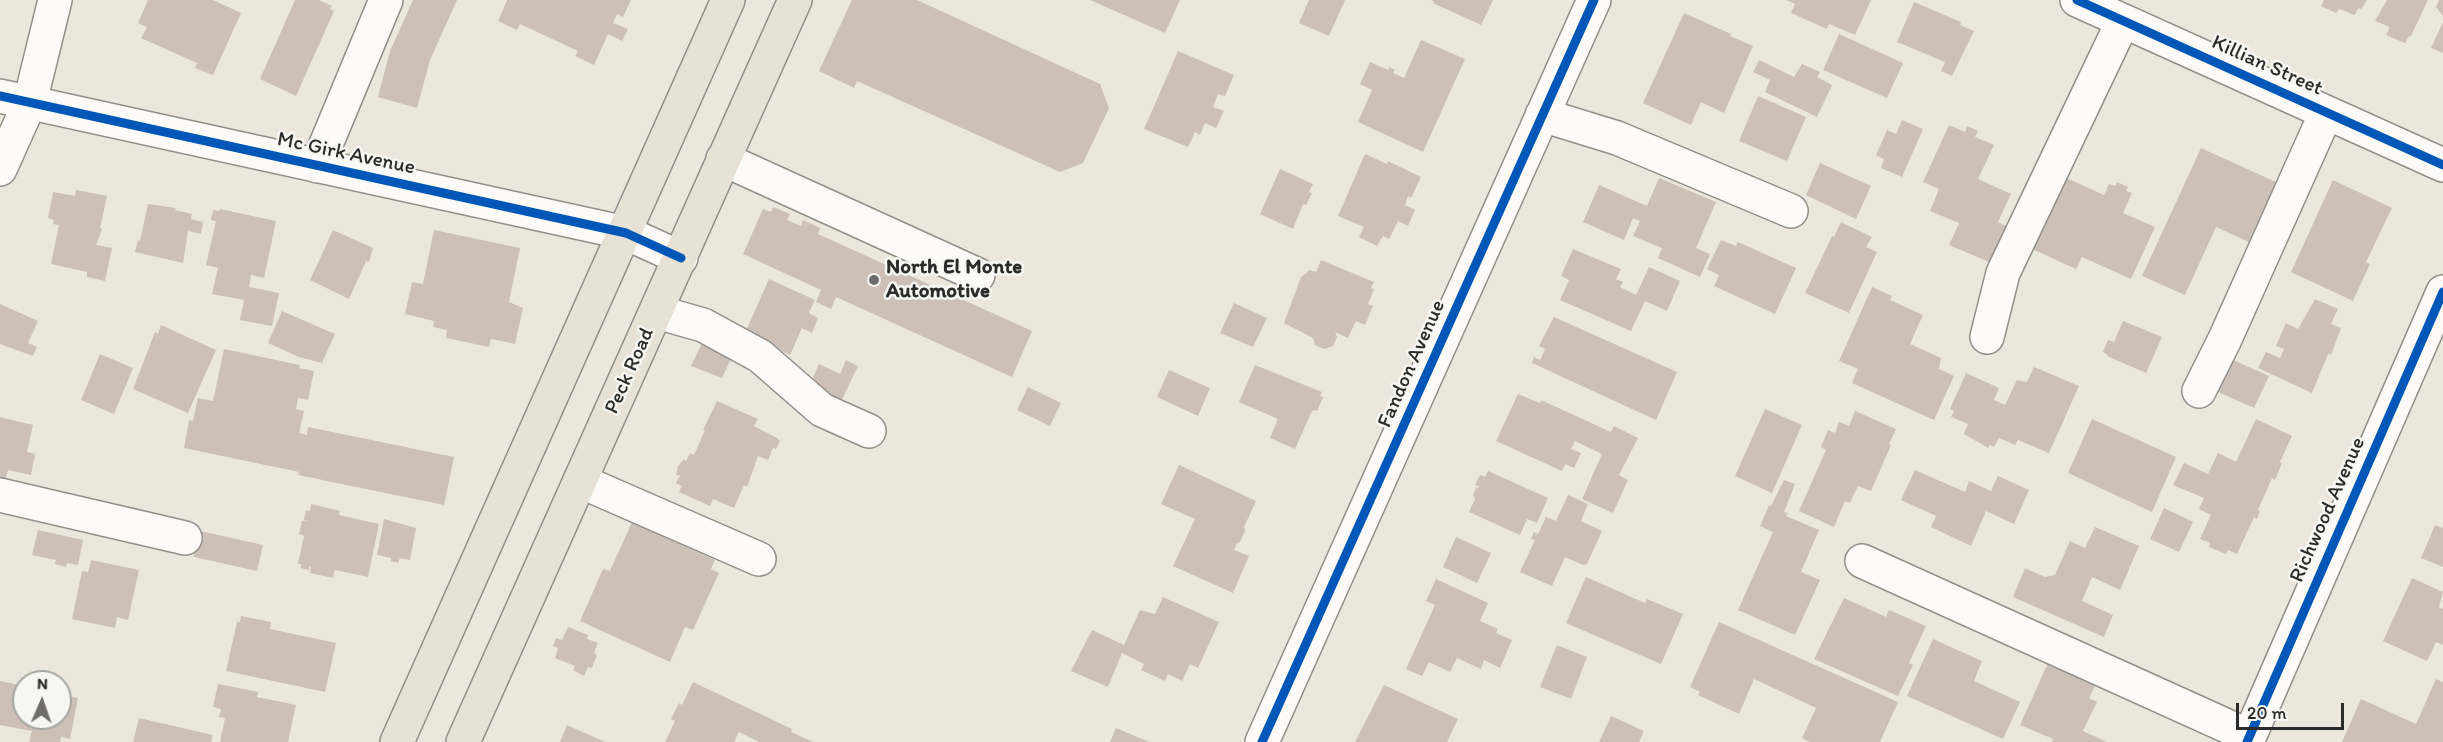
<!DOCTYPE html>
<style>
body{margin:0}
#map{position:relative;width:2443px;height:742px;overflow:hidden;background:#ece7dc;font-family:Itim,sans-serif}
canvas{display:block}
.north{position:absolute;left:12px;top:670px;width:60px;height:60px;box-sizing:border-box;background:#f6f6f2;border:2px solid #a5a5a2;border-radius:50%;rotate:2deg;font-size:16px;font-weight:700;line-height:24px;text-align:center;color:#2b2b2b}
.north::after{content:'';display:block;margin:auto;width:21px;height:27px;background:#6f6d69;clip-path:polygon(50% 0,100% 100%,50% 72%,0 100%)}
.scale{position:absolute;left:2236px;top:703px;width:108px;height:27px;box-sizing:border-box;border:3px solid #2b2b2b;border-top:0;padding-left:8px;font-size:18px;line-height:21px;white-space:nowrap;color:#2b2b2b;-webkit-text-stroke:4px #f6f6f2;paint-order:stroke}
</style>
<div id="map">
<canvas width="2443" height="742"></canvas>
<div class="north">N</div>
<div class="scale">20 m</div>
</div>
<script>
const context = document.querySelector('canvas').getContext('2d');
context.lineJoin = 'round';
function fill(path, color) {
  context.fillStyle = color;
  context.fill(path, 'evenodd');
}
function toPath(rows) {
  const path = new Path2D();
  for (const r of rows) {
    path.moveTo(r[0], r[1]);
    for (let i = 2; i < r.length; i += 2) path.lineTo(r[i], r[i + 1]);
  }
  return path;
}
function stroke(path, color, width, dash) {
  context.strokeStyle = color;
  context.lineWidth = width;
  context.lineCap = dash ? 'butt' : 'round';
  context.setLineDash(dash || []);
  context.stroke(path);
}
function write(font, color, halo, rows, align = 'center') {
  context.font = font + ' Itim,sans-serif';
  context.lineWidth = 5;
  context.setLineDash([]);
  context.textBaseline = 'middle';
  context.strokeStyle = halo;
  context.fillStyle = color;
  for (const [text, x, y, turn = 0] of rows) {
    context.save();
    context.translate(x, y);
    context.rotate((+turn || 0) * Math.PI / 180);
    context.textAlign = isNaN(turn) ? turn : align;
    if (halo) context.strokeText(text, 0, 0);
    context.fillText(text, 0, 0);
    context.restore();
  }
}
const building = toPath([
 [148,0,213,0,241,13,213,75,195,68,197,63,141,38,147,27,138,23],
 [295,0,319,0,332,6,330,9,334,11,296,96,260,79],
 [413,0,457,0,430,60,417,108,378,97,390,51],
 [507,0,631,0,623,17,617,14,613,23,628,29,622,41,608,34,594,65,575,56,578,51,520,24,517,30,498,21],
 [852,0,917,0,1100,84,1109,108,1083,163,1060,172,857,81,854,88,819,71],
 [1090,0,1180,0,1165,33],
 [1309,0,1345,0,1329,36,1299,23],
 [1431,0,1493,0,1481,25,1433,3,1434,2],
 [1786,0,1871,0,1855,35,1829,24,1827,29,1791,13,1795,4],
 [2324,0,2367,0,2361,9,2358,8,2355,15,2339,9,2336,13,2321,6],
 [2387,0,2428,0,2411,36,2409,36,2405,43,2386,35,2390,27,2375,21],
 [2439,0,2443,0,2443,16,2436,7],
 [1914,2,1961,22,1960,25,1974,31,1952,76,1941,71,1945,62,1897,42],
 [1684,13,1731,34,1730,36,1753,46,1724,113,1701,102,1691,125,1643,103],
 [2443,22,2443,53,2431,48],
 [1839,34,1903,63,1887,98,1823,70],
 [1421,40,1465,59,1423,152,1358,122,1372,90,1360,84,1370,62,1388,70,1390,67,1395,70,1393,73,1404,78],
 [1178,51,1234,75,1225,96,1218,94,1213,107,1224,111,1216,128,1205,123,1200,135,1195,132,1188,147,1144,129],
 [1759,60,1794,77,1802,64,1820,72,1817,77,1832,85,1817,117,1765,92,1770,80,1753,72],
 [1758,96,1806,117,1787,161,1739,141],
 [1902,120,1923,129,1902,177,1881,168,1884,159,1876,155,1887,130,1896,134],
 [1949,125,1965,132,1967,126,1978,131,1975,137,1994,145,1978,179,2011,194,1998,222,2008,227,1989,262,1949,245,1959,223,1930,211,1939,189,1923,182],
 [2201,148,2278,183,2251,243,2216,227,2185,295,2142,276],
 [1365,154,1387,164,1388,161,1421,177,1411,198,1408,196,1405,205,1415,210,1408,226,1398,221,1389,239,1383,236,1377,246,1359,237,1364,227,1338,216],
 [1820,163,1871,186,1856,219,1806,195],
 [1280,169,1313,184,1309,192,1312,193,1306,205,1303,204,1293,229,1260,214],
 [2064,177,2104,195,2109,184,2115,186,2117,182,2128,187,2126,191,2132,193,2123,213,2155,227,2131,279,2082,257,2076,269,2032,249],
 [1659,178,1716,202,1696,248,1710,254,1700,277,1658,258,1662,248,1633,236,1640,221,1633,218,1624,240,1583,222,1599,185,1647,206],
 [2333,180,2392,208,2366,262,2370,264,2353,301,2291,272],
 [76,190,107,196,100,228,102,229,96,245,112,248,105,281,87,277,87,272,51,264,59,225,53,224,54,220,48,218,53,192,75,196],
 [148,204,176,208,175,210,192,214,191,219,203,222,201,234,188,231,183,263,135,252,138,240,140,241],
 [773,207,790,214,787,220,801,226,803,220,820,228,818,234,1032,331,1012,377,836,297,831,309,816,302,821,290,743,254,763,209,771,212],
 [220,209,276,221,264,278,251,275,249,287,279,293,272,326,240,320,244,300,212,294,218,268,206,265,216,221,211,220,213,210,219,211],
 [1841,222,1872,237,1866,247,1877,252,1849,313,1805,293,1832,236,1834,237],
 [333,230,373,248,369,262,366,261,349,299,310,280],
 [434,230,520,248,509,302,523,308,515,344,491,339,489,347,446,338,447,330,433,327,434,321,405,314,412,282,423,284],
 [1721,240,1736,246,1738,242,1796,268,1775,314,1714,286,1719,275,1707,269],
 [1573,249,1621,269,1616,279,1623,282,1620,287,1636,295,1649,267,1680,281,1667,311,1645,301,1631,331,1560,300,1569,280,1561,276],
 [1321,260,1374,282,1371,288,1374,289,1368,304,1373,306,1365,325,1356,321,1348,338,1335,332,1337,337,1333,346,1324,349,1315,345,1313,338,1284,323,1301,277,1310,270,1316,272],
 [769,279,815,300,809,313,818,318,812,333,802,328,790,355,745,333],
 [1872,287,1892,296,1890,300,1923,315,1910,344,1941,358,1939,369,1954,376,1934,420,1852,383,1858,369,1839,361],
 [2315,299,2338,309,2331,324,2341,328,2331,355,2328,354,2312,393,2258,368,2266,352,2280,358,2284,349,2276,346,2286,323,2298,329],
 [1234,303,1267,318,1253,347,1220,333],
 [0,304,38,321,28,343,37,347,33,356,0,344],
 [282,311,335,334,322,363,299,357,268,343],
 [1554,317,1677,372,1656,420,1532,363,1534,357,1540,360,1545,349,1539,346],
 [2123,321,2162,337,2146,373,2107,356,2108,355,2103,352,2108,340,2114,342],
 [161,325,216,350,188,413,133,389,155,332,158,334],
 [706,335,739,363,731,359,722,378,691,366],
 [224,349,300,365,299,368,314,371,308,400,298,398,296,409,304,411,299,433,307,435,308,427,454,457,444,505,298,475,299,472,184,448,189,420,193,421,198,398,213,401],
 [100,354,133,368,114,414,81,400],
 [2231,359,2269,376,2254,408,2216,391],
 [846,360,858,366,838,408,806,393,819,364,840,374],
 [1255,365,1322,392,1320,396,1323,397,1317,411,1313,410,1311,413,1295,449,1270,438,1278,419,1239,402],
 [2034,367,2079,386,2049,453,2018,440,2015,445,1999,438,1994,447,1990,445,1988,448,1964,434,1968,424,1951,417,1954,411,1950,409,1966,373,1999,388,1994,400,2005,405,2017,380,2027,382],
 [1169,370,1210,388,1198,416,1157,397],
 [1028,387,1061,403,1050,426,1017,410],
 [1518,394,1540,403,1541,400,1611,432,1614,426,1638,438,1619,475,1628,480,1613,513,1582,499,1602,454,1575,441,1571,449,1581,453,1574,468,1565,464,1562,471,1496,441],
 [717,401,758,419,754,426,777,438,780,441,776,449,773,448,768,460,758,456,747,487,744,485,734,508,713,499,710,506,679,492,682,486,676,483,680,475,676,475,678,466,684,459,686,461,690,453,694,455,705,430,703,430],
 [1765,409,1802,425,1772,493,1735,476],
 [1855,411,1896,429,1889,444,1891,445,1871,491,1858,486,1850,503,1845,501,1834,527,1799,511,1826,450,1821,447,1828,430,1835,433,1839,422,1849,426],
 [0,417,33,425,27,452,35,454,31,475,8,470,4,486,0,485],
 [2092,419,2176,457,2152,512,2068,473],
 [2256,419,2292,436,2280,462,2282,463,2275,480,2272,478,2258,510,2260,511,2257,519,2254,517,2237,554,2228,550,2226,554,2209,547,2210,543,2200,539,2211,515,2199,509,2204,498,2173,485,2184,463,2208,474,2218,453,2236,462],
 [1179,465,1256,501,1244,527,1245,531,1240,542,1237,543,1234,550,1249,556,1233,593,1173,566,1195,519,1161,504],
 [1915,470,1965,492,1969,481,1991,491,1998,476,2029,490,2014,524,1986,511,1971,546,1931,527,1936,516,1901,500],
 [1488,471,1548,498,1537,523,1527,519,1520,535,1469,512,1475,499,1473,495,1476,488,1480,487,1475,485,1480,475,1485,477],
 [1784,480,1795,484,1784,512,1788,513,1786,516,1819,530,1801,572,1820,580,1795,635,1738,610,1773,532,1760,526,1769,505,1771,506],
 [1568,495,1588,504,1581,521,1602,531,1587,564,1583,565,1565,557,1552,586,1520,572,1535,540,1531,539,1534,532,1538,534,1546,517,1556,521],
 [311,504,340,511,339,515,379,524,368,577,335,570,333,578,310,573,311,567,309,566,309,570,301,568,301,564,298,564,304,536,299,534,302,521,308,520,304,520,306,510,310,511],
 [2164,508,2193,522,2179,552,2150,539],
 [384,519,416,528,410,560,400,558,398,563,391,561,391,558,377,555],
 [632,522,715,560,711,569,719,573,693,630,685,627,670,662,580,621,603,569,610,571],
 [2435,525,2443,528,2443,567,2421,558],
 [2095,527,2139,546,2120,590,2092,577,2082,601,2113,615,2104,637,2013,597,2025,568,2045,577,2055,575,2070,541,2085,548],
 [38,530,83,540,78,565,67,563,66,567,55,564,56,560,32,555],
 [196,530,263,545,257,571,194,557,194,553,191,553],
 [1456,537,1491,553,1477,583,1443,567],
 [91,560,139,570,128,620,117,617,115,628,72,619,82,571,88,572],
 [1586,577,1645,603,1647,599,1683,614,1661,664,1566,623],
 [2412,578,2443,592,2439,607,2443,609,2443,645,2436,642,2427,661,2383,641],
 [1436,579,1488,603,1480,621,1498,629,1496,633,1512,640,1500,668,1484,660,1481,669,1457,658,1450,672,1429,662,1422,676,1406,669,1435,605,1426,601],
 [1163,597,1219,622,1198,668,1190,664,1182,681,1168,674,1165,681,1141,670,1144,664,1122,653,1108,687,1071,671,1092,630,1124,645,1140,610,1155,614],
 [1844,598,1886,617,1889,610,1926,626,1909,663,1913,665,1898,696,1814,659],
 [241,616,271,622,270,629,336,643,325,692,226,671,237,622,240,622],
 [1719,622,1898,702,1880,742,1810,742,1802,738,1816,708,1754,679,1739,714,1698,695,1700,692,1690,687],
 [568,627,588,635,587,639,598,643,594,653,597,655,592,668,588,667,584,676,573,670,575,666,555,658,558,648,553,646,556,638,562,640],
 [1933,639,1982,661,1974,681,2020,702,2003,739,1907,696],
 [1557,645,1587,657,1571,699,1540,687],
 [2048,663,2096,684,2089,698,2097,702,2083,731,2107,742,2052,742,2053,739,2020,725],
 [2436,679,2443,682,2443,742,2342,742,2361,699,2416,724],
 [0,681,24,686,24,718,60,718,60,694,78,698,70,739,61,737,60,742,29,742,32,731,0,725],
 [693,682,792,729,791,732,813,742,759,742,739,732,734,742,665,742,675,721,671,719,679,703,682,705],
 [218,684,258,692,257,697,296,705,288,742,220,742,225,718,219,717,221,709,213,707],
 [1384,685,1458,719,1447,742,1355,742],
 [1611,716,1644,731,1639,742,1599,742],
 [139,718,213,735,211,742,133,742],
 [567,725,605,742,560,742],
 [1116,728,1149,742,1110,742]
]);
const minor = toPath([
 [2077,0,2443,165],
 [0,96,626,233,681,258],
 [1542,115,1617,138,1791,211],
 [723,159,978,275],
 [317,166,386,0],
 [0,169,30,102,55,0],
 [657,312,703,325,760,356,822,410,869,431],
 [1987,337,2003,273,2123,21],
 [2199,391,2225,339,2326,113],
 [580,481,759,559],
 [0,495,185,538],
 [1862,561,2249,736],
 [1262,742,1594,0],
 [2247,742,2443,292]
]);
const major = toPath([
 [397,742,728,0],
 [463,742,795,0]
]);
const cycleway = toPath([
 [2077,0,2443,165],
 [0,96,626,233,681,258],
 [1262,742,1594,0],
 [2247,742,2443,292]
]);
const markers = [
 [874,280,6,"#6f6d69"]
];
const streetNames = [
 ["Killian Street",2267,66,24],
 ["Mc Girk Avenue",346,154,12],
 ["Fandon Avenue",1412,364,-66],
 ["Peck Road",630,371,-66],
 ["Richwood Avenue",2328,510,-66]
];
const poiNames = [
 ["North El Monte",886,268],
 ["Automotive",886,292]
];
fill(building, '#cdc0b7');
stroke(minor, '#928f8a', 36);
stroke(major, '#928f8a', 36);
stroke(minor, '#fcfbfa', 33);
stroke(major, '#e7e2d5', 33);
stroke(cycleway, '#0057b8', 9);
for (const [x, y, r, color] of markers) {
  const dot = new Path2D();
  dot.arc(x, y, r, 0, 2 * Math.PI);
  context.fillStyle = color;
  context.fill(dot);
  stroke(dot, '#f6f6f2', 2);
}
write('21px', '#2b2b2b', '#f6f6f2', streetNames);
write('bold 21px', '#2b2b2b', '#f6f6f2', poiNames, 'left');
</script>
